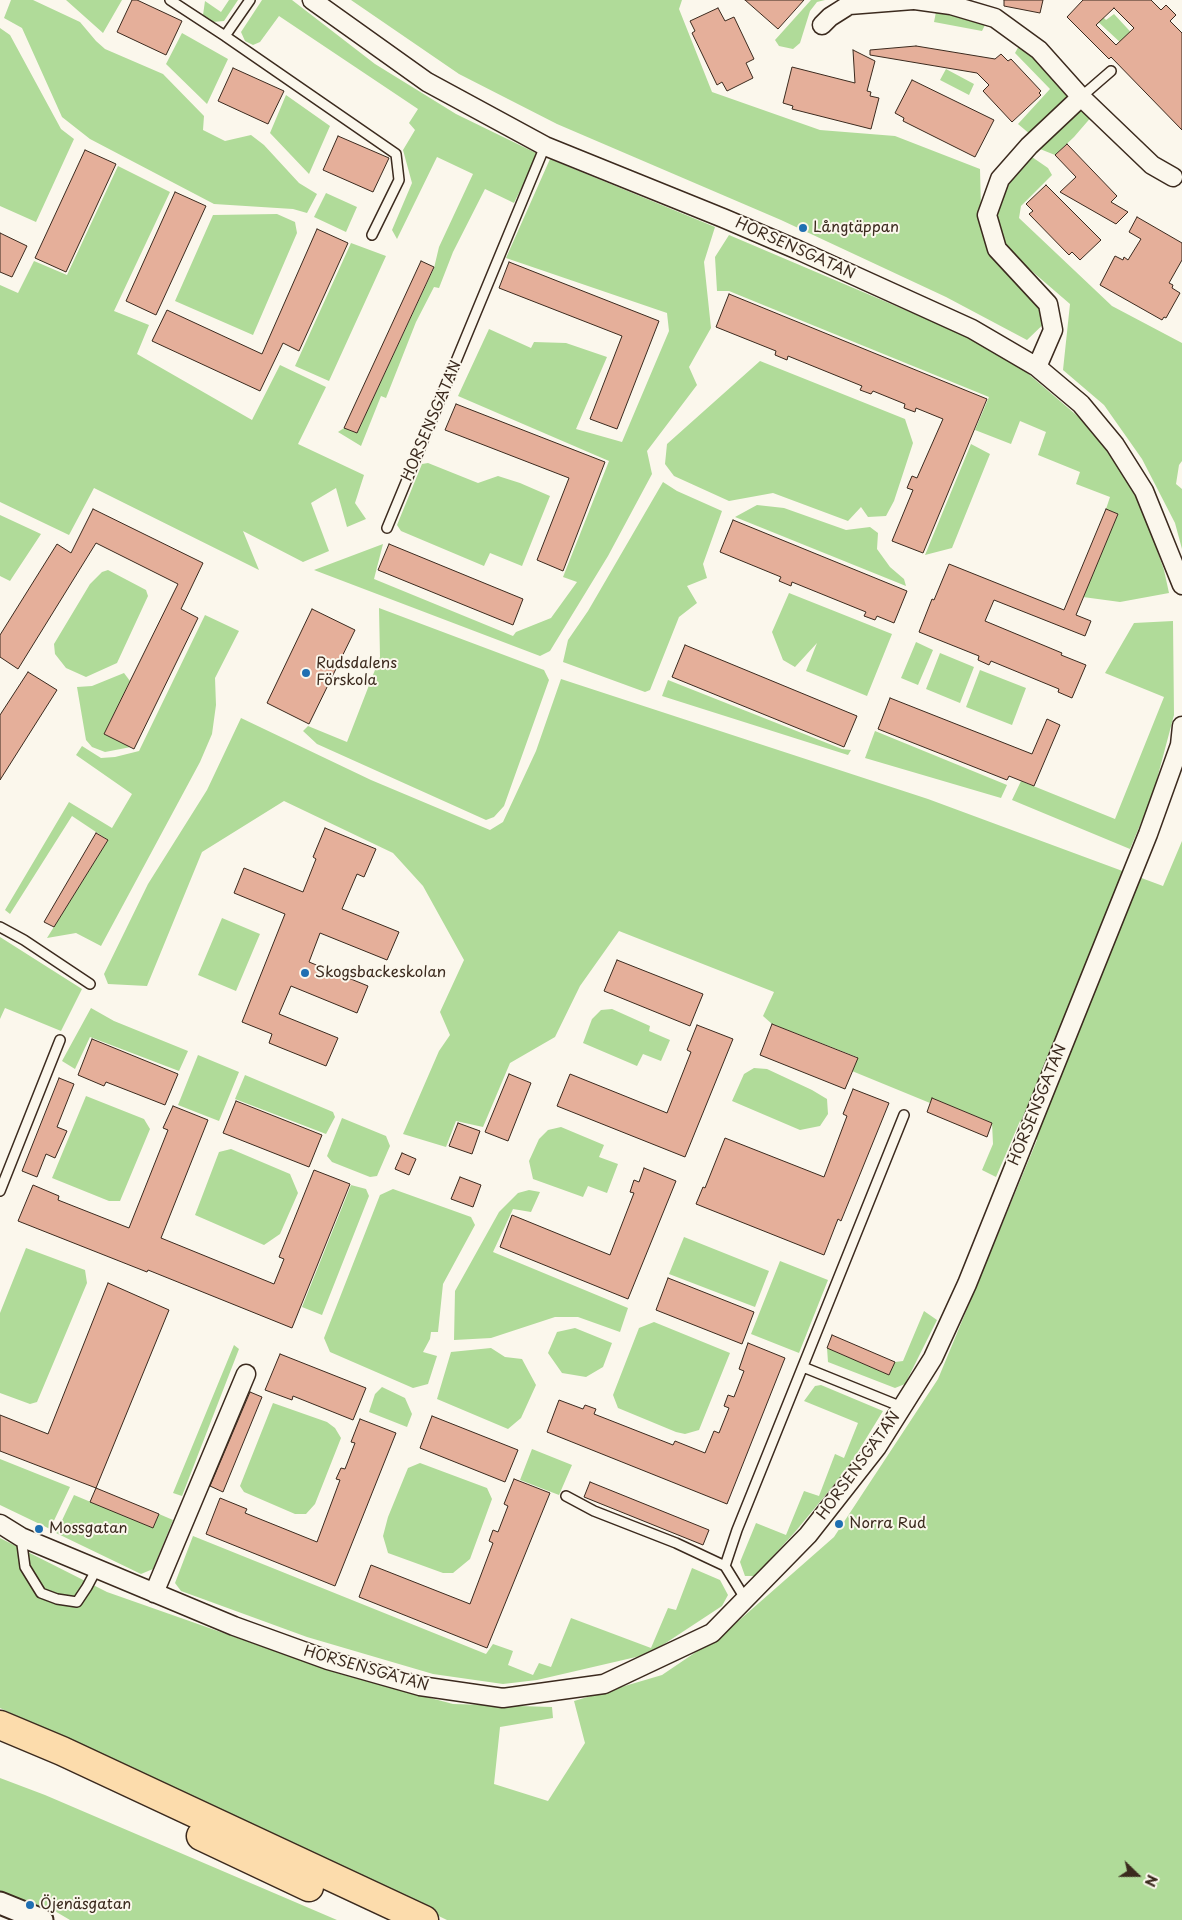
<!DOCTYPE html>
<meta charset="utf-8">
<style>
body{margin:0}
#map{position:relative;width:1182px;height:1920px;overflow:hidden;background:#fbf7ec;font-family:"Playpen Sans",sans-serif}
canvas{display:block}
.north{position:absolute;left:1112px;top:1850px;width:50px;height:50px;-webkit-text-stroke:4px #fbf7ec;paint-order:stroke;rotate:112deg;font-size:14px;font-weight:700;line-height:20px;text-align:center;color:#3b2a1e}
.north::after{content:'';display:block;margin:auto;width:18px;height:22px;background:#3b2a1e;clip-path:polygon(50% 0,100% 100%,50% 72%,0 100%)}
</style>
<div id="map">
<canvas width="1182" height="1920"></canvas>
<div class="north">N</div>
</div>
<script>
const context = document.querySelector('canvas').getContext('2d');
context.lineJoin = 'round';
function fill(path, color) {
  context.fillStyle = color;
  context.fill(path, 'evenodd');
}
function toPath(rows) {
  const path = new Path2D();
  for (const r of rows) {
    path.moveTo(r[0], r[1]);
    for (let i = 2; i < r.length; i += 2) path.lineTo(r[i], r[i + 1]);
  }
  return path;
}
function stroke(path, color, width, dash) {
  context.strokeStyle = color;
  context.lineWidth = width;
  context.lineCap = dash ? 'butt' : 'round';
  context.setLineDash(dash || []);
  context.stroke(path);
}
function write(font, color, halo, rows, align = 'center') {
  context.font = font + ' "Playpen Sans",sans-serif';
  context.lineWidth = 4;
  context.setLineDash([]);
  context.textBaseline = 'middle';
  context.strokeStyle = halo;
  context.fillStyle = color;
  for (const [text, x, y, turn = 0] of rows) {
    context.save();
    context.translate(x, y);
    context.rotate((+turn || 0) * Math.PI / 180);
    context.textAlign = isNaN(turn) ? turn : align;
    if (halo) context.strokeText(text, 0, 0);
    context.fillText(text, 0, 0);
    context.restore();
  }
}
const green = toPath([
 [11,0,33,0,80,22,96,41,105,49,163,74,204,116,203,130,225,141,251,135,264,145,299,183,317,194,307,213,293,209,214,204,90,139,62,117,22,28,4,18],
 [66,0,122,0,103,33],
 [229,0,238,0,224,21,212,22,203,15,205,1,221,12],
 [262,0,292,0,375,64,456,114,538,154,514,203,485,189,453,252,439,288,434,287,416,322,386,398,381,396,361,446,338,432,344,428,357,433,434,268,439,247,473,174,437,157,397,239,392,230,412,183,403,150,415,130,409,123,418,109,279,16,260,42,253,45,245,41,241,32],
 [351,0,682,0,679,9,712,92,820,130,895,136,980,169,981,210,990,248,1054,314,1027,340,946,297,781,220,557,124,459,74],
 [811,0,825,0,817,2,810,11,800,43,793,49,779,46,775,40],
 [1086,0,1106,20,1114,14,1176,81,1136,57,1081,6],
 [937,7,986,23,982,31,934,22],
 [0,28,10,35,61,129,74,139,36,222,0,206],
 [182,33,228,59,207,104,166,64],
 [1020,44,1067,87,1069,97,1031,135,1018,124,1050,89,1015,53],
 [946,69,974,84,969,95,940,80],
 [286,95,330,126,309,174,270,133],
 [1078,110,1083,110,1093,115,1074,137,1055,155,1040,149],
 [1032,157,1048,168,1052,175,1021,206,1019,218,1112,306,1182,343,1182,461,1179,465,1176,484,1182,489,1182,549,1175,523,1142,459,1104,405,1063,370,1070,304,1005,248,995,210,1005,184],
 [550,159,715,227,704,262,711,328,689,367,697,385,647,451,652,474,608,556,550,651,540,656,314,570,383,544,374,579,513,636,516,632,551,618,577,582,563,577,609,461,458,396,489,329,531,348,534,342,566,343,607,357,576,429,622,442,669,331,667,313,506,258],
 [118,166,170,192,114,311,149,325,137,354,252,420,280,365,326,387,298,444,364,475,355,503,366,519,347,527,336,488,311,503,329,551,303,562,243,531,259,570,94,488,69,535,0,502,0,285,18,293,34,261,67,275],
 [326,193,357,207,346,232,314,217],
 [277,214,295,222,297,233,253,335,175,301,213,215],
 [729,235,964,335,1018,365,1088,425,1136,491,1164,570,1169,593,1120,602,1083,597,1118,514,1106,509,1110,497,1076,484,1080,472,1038,455,1046,432,1020,421,1011,444,975,430,989,397,729,291,717,291,715,257],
 [351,243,386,256,329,381,295,366],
 [760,361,905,419,913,443,894,501,886,516,868,517,861,507,848,521,773,493,729,501,674,476,665,464,667,444],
 [971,444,990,454,952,548,925,555],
 [428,463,478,483,498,476,520,483,550,496,522,566,490,553,484,566,401,531,397,525,422,464],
 [663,482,677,491,722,511,703,564,707,578,687,586,697,603,679,617,650,690,645,692,563,662,568,640,588,611],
 [757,505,784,508,846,530,870,527,878,533,877,549,890,567,904,579,906,586,735,517],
 [0,515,41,534,10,581,0,576],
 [108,570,146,590,148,596,117,663,86,677,66,668,55,654,54,644,90,584,102,572],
 [789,593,892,634,867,696,806,671,817,643,795,667,783,660,772,632],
 [379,608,544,670,549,680,504,806,494,817,486,820,317,744,303,731,308,726,347,742,380,657],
 [205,615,239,631,215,678,216,705,212,734,200,762,101,946,76,933,47,938,108,840,72,816,10,914,5,910,69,802,112,828,132,794,76,755,82,746,101,758,115,757,139,751],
 [1173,621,1174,715,1153,794,1130,849,1012,800,1021,781,1115,819,1164,697,1105,673,1134,623],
 [916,642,933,650,918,685,901,678],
 [940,653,974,667,960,703,926,689],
 [980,670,1026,688,1012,725,966,707],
 [124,673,130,681,104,734,131,747,105,752,92,747,86,740,77,687,92,686],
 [561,679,928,799,1163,886,1182,841,1182,1920,447,1920,0,1708,0,1538,107,1592,337,1673,453,1704,552,1707,553,1718,500,1727,494,1784,548,1801,585,1743,574,1701,662,1675,727,1631,834,1537,938,1379,1037,1140,1020,1121,996,1177,982,1170,993,1144,992,1123,932,1098,930,1103,852,1071,857,1057,772,1024,763,1016,774,992,619,931,580,986,555,1037,510,1063,483,1127,456,1121,446,1147,403,1134,439,1051,450,1035,440,1012,464,960,423,886,393,853,284,801,202,852,147,986,108,984,104,974,148,884,207,790,241,718,371,780,490,830,503,822,536,751],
 [668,680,842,749,851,750,848,755,662,696],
 [875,731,1007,785,1001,798,865,758],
 [222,918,260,934,236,991,198,975],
 [0,937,82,989,61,1031,5,1008,0,1019],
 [91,1008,114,1021,188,1051,179,1071,90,1037,75,1069,62,1061],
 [612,1009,650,1026,649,1031,670,1040,661,1061,643,1054,637,1066,583,1043,592,1019,601,1010],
 [198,1055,239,1072,219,1121,178,1105],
 [754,1068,767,1069,812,1090,827,1099,828,1114,820,1126,800,1130,732,1101,744,1074],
 [245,1075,333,1112,335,1117,326,1134,235,1099],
 [86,1096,144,1119,150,1129,120,1201,109,1201,52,1178],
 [342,1118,386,1136,390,1146,377,1176,370,1177,332,1162,327,1156],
 [561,1127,604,1145,599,1157,618,1164,607,1193,588,1186,583,1197,533,1179,529,1161,539,1139,548,1130],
 [231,1149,290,1174,298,1193,280,1234,264,1245,195,1215,219,1152],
 [351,1185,366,1189,369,1196,322,1315,302,1307],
 [393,1189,471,1217,475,1225,443,1284,438,1332,431,1332,430,1339,423,1352,437,1356,428,1384,413,1388,330,1352,324,1338,380,1195],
 [529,1190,540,1192,531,1212,513,1209,493,1252,628,1308,620,1332,578,1317,555,1317,491,1338,454,1340,455,1291,499,1212,518,1193],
 [684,1237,769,1271,755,1307,669,1274],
 [26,1248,85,1270,87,1283,37,1402,30,1404,0,1393,0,1313],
 [780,1261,828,1280,799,1353,751,1334],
 [924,1311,937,1320,905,1384,895,1388,828,1362,827,1348,889,1375,895,1362,903,1361],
 [654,1322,730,1353,699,1430,685,1434,676,1432,618,1408,613,1395,639,1328],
 [575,1328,612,1343,603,1367,586,1377,562,1373,548,1353,557,1332],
 [234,1345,239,1349,182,1496,173,1493],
 [491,1348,505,1357,522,1359,536,1385,521,1418,508,1429,437,1399,451,1352],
 [821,1385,883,1411,848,1468,795,1532,755,1576,745,1576,740,1562,756,1523,786,1535,804,1491,819,1496,835,1454,844,1458,858,1423,804,1401,815,1386],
 [382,1387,405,1398,412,1414,407,1427,369,1412,375,1394],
 [273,1403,327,1422,335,1428,341,1438,315,1504,306,1514,295,1514,244,1492,240,1486],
 [532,1449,572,1465,559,1495,520,1480],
 [0,1459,70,1487,50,1529,0,1505],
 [420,1463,487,1488,492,1499,470,1559,453,1573,443,1573,388,1553,383,1536,388,1517,408,1468],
 [74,1495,153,1528,159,1514,173,1520,153,1569,141,1574,56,1533],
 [193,1536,486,1654,493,1644,513,1651,508,1665,533,1675,539,1663,551,1667,571,1618,651,1648,668,1608,676,1610,692,1568,720,1580,728,1595,722,1606,649,1654,537,1680,503,1684,433,1674,307,1637,181,1591,175,1583],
 [0,1778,45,1795,337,1920,70,1920,53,1910,0,1892]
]);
const building = toPath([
 [132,0,137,0,182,21,166,55,117,32,132,0],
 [745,0,804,0,778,29,745,0],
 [1004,0,1043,0,1040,13,1004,6,1004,0],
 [1083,0,1151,0,1161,10,1166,5,1176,15,1170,21,1182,33,1182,130,1111,57,1109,59,1067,17,1083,0],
 [1114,8,1134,28,1116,45,1096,25,1114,8],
 [718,8,725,21,734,17,754,59,746,63,753,78,727,91,722,82,717,85,692,33,695,31,690,21,718,8],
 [916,46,995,59,1001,54,1008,61,1011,59,1041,91,1039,93,1041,95,1012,122,983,91,989,85,977,73,870,55,870,50,916,46],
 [853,50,875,61,867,91,871,92,870,96,879,98,871,129,792,109,793,106,783,103,792,67,855,83,853,50],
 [233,68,284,91,268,124,218,101,233,68],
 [912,80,994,120,975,157,903,121,904,118,895,113,912,80],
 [338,136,389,158,373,192,323,170,338,136],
 [1067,144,1117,196,1111,202,1128,212,1116,224,1060,192,1076,177,1055,155,1067,144],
 [85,150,116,164,66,272,35,258,85,150],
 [1046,185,1101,240,1080,260,1072,252,1069,255,1029,214,1033,211,1026,204,1046,185],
 [175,192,206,206,156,315,126,301,175,192],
 [1137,217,1182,243,1182,260,1169,283,1173,285,1172,288,1180,293,1166,318,1164,317,1162,320,1100,285,1115,256,1123,260,1124,257,1128,260,1141,239,1129,232,1137,217],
 [317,229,348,243,299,351,283,343,260,391,152,341,167,310,262,354,317,229],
 [0,233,27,246,12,277,0,272,0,233],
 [421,261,434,267,357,433,344,428,421,261],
 [509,262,659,321,617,429,590,419,622,336,499,288,509,262],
 [729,294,987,399,923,553,892,541,913,490,907,488,912,476,917,478,943,419,916,408,915,412,904,408,905,404,873,391,871,394,860,390,862,386,788,356,787,360,775,355,776,351,716,327,729,294],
 [456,404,605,462,563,571,537,560,569,478,445,430,456,404],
 [93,509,203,563,181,609,198,618,134,749,104,734,178,584,96,543,18,669,0,657,0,635,57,544,71,553,93,509],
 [1106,509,1118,514,1076,615,1091,621,1085,636,994,600,985,621,1062,653,1061,655,1086,665,1072,698,1058,692,1059,689,991,661,989,665,978,660,979,656,919,632,932,599,934,600,949,564,1064,610,1106,509],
 [733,520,907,591,894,623,877,616,875,620,864,616,866,612,792,582,791,586,779,581,781,577,720,552,733,520],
 [389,544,523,599,513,625,378,570,389,544],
 [312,609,355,630,309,724,267,703,312,609],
 [685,645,857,716,844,747,672,677,685,645],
 [28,672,57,690,0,780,0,715,28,672],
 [890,698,1032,754,1047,719,1060,725,1034,786,1009,776,1007,780,878,729,890,698],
 [325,828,376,849,364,877,357,874,342,909,399,932,387,960,320,933,309,962,368,986,357,1013,291,986,279,1014,338,1038,326,1066,269,1043,272,1034,242,1022,285,914,234,893,244,868,303,892,316,859,313,857,325,828],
 [96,833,108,840,54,927,44,922,96,833],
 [617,960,703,994,690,1026,604,991,617,960],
 [772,1024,858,1058,845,1089,760,1055,772,1024],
 [697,1025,733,1039,685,1157,557,1106,570,1074,667,1113,691,1052,687,1050,697,1025],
 [92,1039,178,1074,165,1105,106,1082,104,1086,78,1075,92,1039],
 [509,1074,531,1083,508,1141,485,1132,509,1074],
 [59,1078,74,1084,57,1127,67,1131,55,1158,46,1154,37,1177,22,1171,59,1078],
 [853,1089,889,1103,841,1221,838,1219,824,1255,696,1204,703,1187,705,1188,725,1138,824,1177,847,1116,843,1114,853,1089],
 [932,1098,992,1123,987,1137,927,1112,932,1098],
 [236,1101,322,1135,309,1167,223,1133,236,1101],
 [173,1106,208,1120,161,1238,274,1284,284,1259,279,1257,314,1170,350,1184,292,1328,148,1270,147,1272,18,1221,33,1185,59,1196,58,1200,129,1228,168,1130,163,1128,173,1106],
 [458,1123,480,1131,472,1154,449,1146,458,1123],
 [402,1153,416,1159,409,1175,395,1169,402,1153],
 [644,1168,676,1181,628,1299,500,1247,512,1215,610,1255,634,1193,630,1192,634,1180,639,1182,644,1168],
 [460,1177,481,1185,473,1207,451,1199,460,1177],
 [668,1278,754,1312,742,1344,656,1310,668,1278],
 [108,1283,169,1310,96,1488,0,1451,0,1415,48,1434,108,1283],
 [832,1335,895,1362,889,1375,827,1348,832,1335],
 [748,1343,785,1358,727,1504,547,1432,559,1400,583,1409,585,1405,596,1409,594,1414,673,1445,675,1441,705,1453,714,1431,719,1433,729,1408,724,1406,728,1395,734,1397,744,1371,739,1369,748,1343],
 [280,1354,366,1388,353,1420,293,1396,292,1400,265,1390,280,1354],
 [250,1392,262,1397,223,1492,210,1486,250,1392],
 [432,1416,518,1450,505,1482,420,1448,432,1416],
 [360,1419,396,1433,335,1586,206,1534,220,1498,247,1509,245,1513,317,1542,340,1480,336,1479,341,1468,345,1469,355,1443,351,1442,360,1419],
 [514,1479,550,1493,487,1648,359,1597,371,1565,470,1604,493,1543,489,1541,493,1530,498,1532,508,1506,504,1504,514,1479],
 [590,1482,709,1530,703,1545,584,1497,590,1482],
 [96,1488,159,1514,153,1528,90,1502,96,1488]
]);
const service = toPath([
 [170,0,225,36,396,154,399,180,372,235],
 [225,36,250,0],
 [1081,97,1111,71],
 [387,528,545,146],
 [0,927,24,940,90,984],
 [0,1191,60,1040],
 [803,1367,902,1407],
 [566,1496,594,1511,676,1543,725,1566],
 [21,1537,25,1567,41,1593,57,1599,77,1602,87,1587,96,1570],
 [746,1600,725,1566,737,1530,904,1115]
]);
const minor = toPath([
 [312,0,427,82,545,146,723,218,798,250,972,329,1037,367,1081,404,1115,445,1144,491,1182,585],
 [915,0,951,5,995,18,1039,50,1081,97,1152,165,1173,177],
 [822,25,830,17,849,5,913,0],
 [1037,367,1053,330,1048,304,997,249,987,215,1000,179,1029,146,1081,97],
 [0,1524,21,1537,45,1547,234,1626,328,1660,420,1686,503,1698,604,1684,712,1633,808,1535,877,1447,933,1358,967,1284,1148,834,1180,745,1182,726],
 [154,1593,246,1374]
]);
const tertiary = toPath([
 [0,1903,42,1920]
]);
const primary = toPath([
 [0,1725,62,1751,424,1920],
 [201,1836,309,1887]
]);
const markers = [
 [803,228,5,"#1f6fb2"],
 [306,673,5,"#1f6fb2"],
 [305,973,5,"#1f6fb2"],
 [839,1524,5,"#1f6fb2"],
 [39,1529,5,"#1f6fb2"],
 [30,1905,5,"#1f6fb2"]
];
const poiNames = [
 ["Långtäppan",813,228],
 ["Rudsdalens",316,664],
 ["Förskola",316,681],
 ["Skogsbackeskolan",315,973],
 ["Norra Rud",849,1524],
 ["Mossgatan",49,1529],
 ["Öjenäsgatan",40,1905]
];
const streetNames = [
 ["HORSENSGATAN",795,249,24],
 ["HORSENSGATAN",432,421,-67],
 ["HORSENSGATAN",1038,1105,-68],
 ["HORSENSGATAN",859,1466,-54],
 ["HORSENSGATAN",366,1669,16]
];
fill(green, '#b0db99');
fill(building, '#e5af9a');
stroke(building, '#3b2a1e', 1);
stroke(service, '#3b2a1e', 12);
stroke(minor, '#3b2a1e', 21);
stroke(tertiary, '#3b2a1e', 25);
stroke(primary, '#3b2a1e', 31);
stroke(service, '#fbf7ec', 9);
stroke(minor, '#fbf7ec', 18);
stroke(tertiary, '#fbf7ec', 21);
stroke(primary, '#fcdcac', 28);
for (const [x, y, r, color] of markers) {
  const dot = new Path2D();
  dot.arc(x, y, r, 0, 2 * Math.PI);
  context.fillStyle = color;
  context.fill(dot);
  stroke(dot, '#fbf7ec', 2);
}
write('15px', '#3b2a1e', '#fbf7ec', poiNames, 'left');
write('15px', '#3b2a1e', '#fbf7ec', streetNames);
</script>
